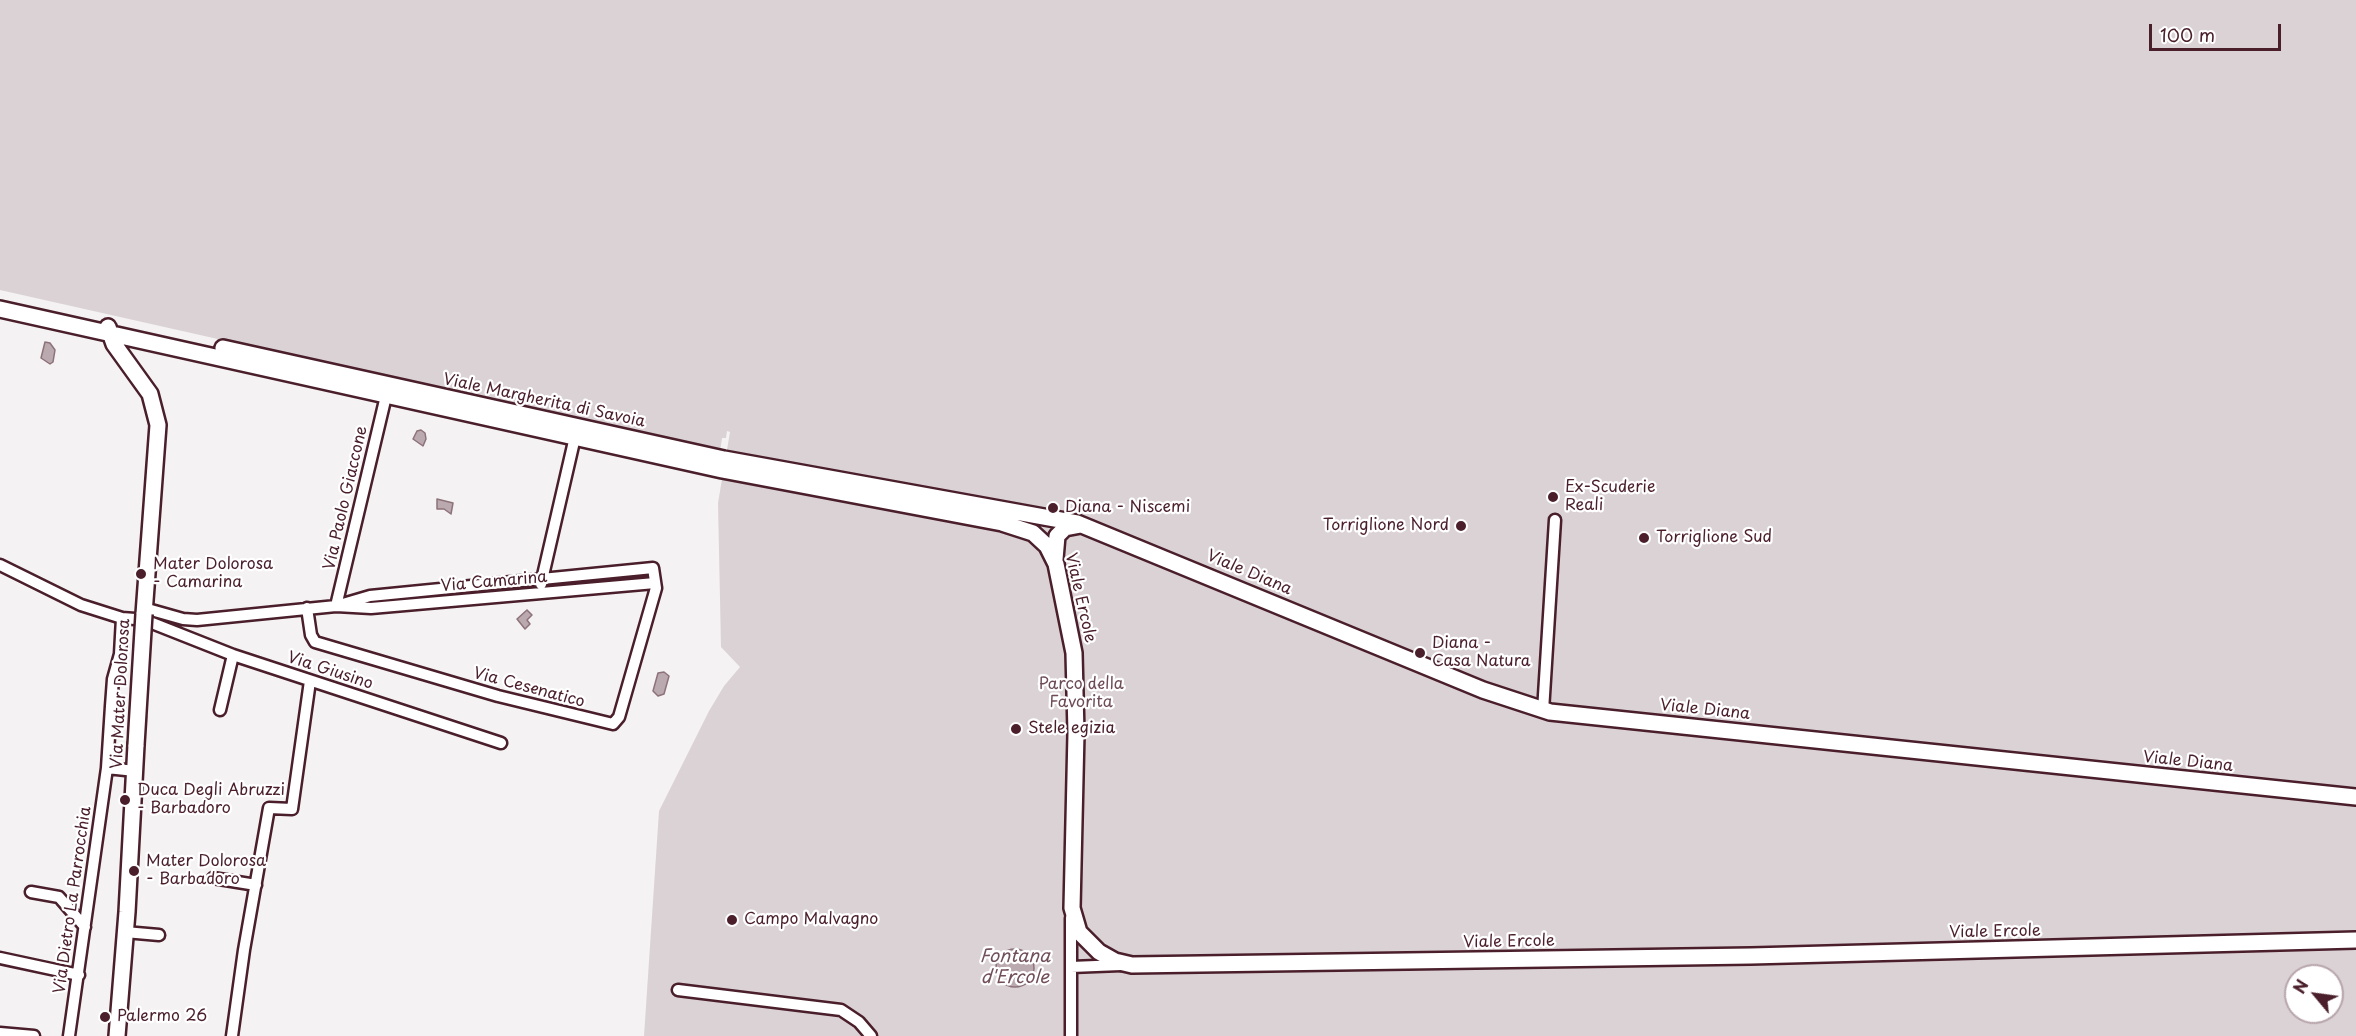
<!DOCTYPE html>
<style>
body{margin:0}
#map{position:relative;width:2356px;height:1036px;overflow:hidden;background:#f4f2f2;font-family:"Playpen Sans",sans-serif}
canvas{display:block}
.north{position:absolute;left:2284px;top:964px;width:60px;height:60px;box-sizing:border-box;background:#fff;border:2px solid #b7a5aa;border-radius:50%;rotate:299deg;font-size:16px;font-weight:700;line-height:24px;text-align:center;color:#4a1f2b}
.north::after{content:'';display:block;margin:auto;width:21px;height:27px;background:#4a1f2b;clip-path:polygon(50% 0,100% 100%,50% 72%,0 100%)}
.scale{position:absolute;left:2149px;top:24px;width:132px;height:27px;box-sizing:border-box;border:3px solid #4a1f2b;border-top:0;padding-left:8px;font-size:18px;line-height:21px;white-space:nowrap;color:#4a1f2b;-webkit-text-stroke:4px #fff;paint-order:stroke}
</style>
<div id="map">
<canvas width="2356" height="1036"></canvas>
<div class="north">N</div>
<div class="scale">100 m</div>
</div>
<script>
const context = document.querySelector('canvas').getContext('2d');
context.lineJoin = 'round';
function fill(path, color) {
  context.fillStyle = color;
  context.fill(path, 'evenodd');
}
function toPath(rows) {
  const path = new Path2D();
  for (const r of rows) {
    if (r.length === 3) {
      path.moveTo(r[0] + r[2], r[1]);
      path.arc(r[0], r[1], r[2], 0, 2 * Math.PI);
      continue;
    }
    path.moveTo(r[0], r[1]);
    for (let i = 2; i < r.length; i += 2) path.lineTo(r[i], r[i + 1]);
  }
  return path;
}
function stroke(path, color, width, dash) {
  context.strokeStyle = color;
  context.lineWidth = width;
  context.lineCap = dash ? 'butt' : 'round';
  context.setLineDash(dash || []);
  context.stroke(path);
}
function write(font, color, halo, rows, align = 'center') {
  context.font = font + ' "Playpen Sans",sans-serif';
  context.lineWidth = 4.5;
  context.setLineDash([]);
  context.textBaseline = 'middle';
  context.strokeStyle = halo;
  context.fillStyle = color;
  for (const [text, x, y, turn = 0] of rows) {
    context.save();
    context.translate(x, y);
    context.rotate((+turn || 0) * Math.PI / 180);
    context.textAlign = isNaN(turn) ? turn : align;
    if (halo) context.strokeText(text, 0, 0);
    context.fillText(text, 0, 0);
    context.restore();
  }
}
const green = toPath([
 [0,0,2356,0,2356,1036,644,1036,659,811,709,711,724,686,740,667,721,647,718,503,730,432,727,431,726,438,722,438,720,452,0,290],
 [2296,976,2332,976,2332,1012,2296,1012]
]);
const water = toPath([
 [45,342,50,343,55,350,53,362,50,364,41,358,45,342],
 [417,431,421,430,425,433,426,439,423,446,413,439,417,431],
 [437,499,453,503,451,514,444,509,437,509,437,499],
 [527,610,532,615,527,620,530,624,525,629,517,619,527,610],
 [664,672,669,676,664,694,658,696,653,691,658,673,664,672],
 [1015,968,19]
]);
const street = toPath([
 [0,565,81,605,122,618,120,654,113,679,111,706,107,768,135,771],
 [541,584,575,437],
 [336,606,386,396],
 [144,608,183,619,197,620,336,606,371,608,655,583],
 [307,608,311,635,315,642,498,696,613,724,619,717,656,588,653,568,370,596,336,606],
 [122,618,135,619],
 [152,623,233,655,501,743],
 [220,710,233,655],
 [1543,711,1555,520],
 [213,878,256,885],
 [31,892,59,897,85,927],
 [1071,918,1071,1036],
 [125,932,159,935],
 [0,958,79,975],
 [1071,967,1121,965],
 [678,990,841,1010,859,1022,871,1036],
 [0,1033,34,1036],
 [69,1036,107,768],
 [232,1036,244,950,269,808,292,809,310,681]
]);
const secondary = toPath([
 [0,309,722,470,1002,523,1033,533,1047,546,1056,564,1074,653,1076,733,1072,908,1079,932,1099,952,1115,961,1132,965,1751,956,2356,940],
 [108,327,114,344,150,394,158,425,144,614],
 [223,348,724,459,1077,523,1483,690,1550,712,2356,797],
 [1055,559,1057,536,1065,528,1081,525],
 [117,1036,127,912,136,745]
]);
const secondaryBridge = toPath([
 [136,745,144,614]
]);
const markers = [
 [1553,497,6,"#4a1f2b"],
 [1053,508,6,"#4a1f2b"],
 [1461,526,6,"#4a1f2b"],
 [1644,538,6,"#4a1f2b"],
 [141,574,6,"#4a1f2b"],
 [1420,653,6,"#4a1f2b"],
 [1016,729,6,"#4a1f2b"],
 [125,800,6,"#4a1f2b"],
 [134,871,6,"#4a1f2b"],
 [732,920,6,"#4a1f2b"],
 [105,1017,6,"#4a1f2b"]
];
const streetNames = [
 ["Viale Margherita di Savoia",544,401,12],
 ["Via Paolo Giaccone",346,498,-77],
 ["Viale Diana",1249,573,23],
 ["Via Camarina",494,582,-5],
 ["Viale Ercole",1080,598,77],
 ["Via Giusino",330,671,18],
 ["Via Cesenatico",529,688,15],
 ["Via Mater Dolorosa",121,694,-87],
 ["Viale Diana",1705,710,6],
 ["Viale Diana",2188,762,6],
 ["Via Dietro La Parrocchia",73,900,-82],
 ["Viale Ercole",1995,932,-1],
 ["Viale Ercole",1509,942,-1]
];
const poiNames = [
 ["Ex-Scuderie",1565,488],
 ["Reali",1565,506],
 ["Diana - Niscemi",1065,508],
 ["Torriglione Nord",1449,526,"right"],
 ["Torriglione Sud",1656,538],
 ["Mater Dolorosa",153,565],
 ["- Camarina",153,583],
 ["Diana -",1432,644],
 ["Casa Natura",1432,662],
 ["Stele egizia",1028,729],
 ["Duca Degli Abruzzi",137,791],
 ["- Barbadoro",137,809],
 ["Mater Dolorosa",146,862],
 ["- Barbadoro",146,880],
 ["Campo Malvagno",744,920],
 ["Palermo 26",117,1017]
];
const parkNames = [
 ["Parco della",1081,685],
 ["Favorita",1081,703]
];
const waterNames = [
 ["Fontana",1015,957],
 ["d'Ercole",1015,978]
];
fill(green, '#dbd2d5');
fill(water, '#baa9ae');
stroke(water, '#8d727a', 1.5);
stroke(street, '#4a1f2b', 15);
stroke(secondary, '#4a1f2b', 20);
stroke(street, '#fff', 10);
stroke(secondary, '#fff', 15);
stroke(secondaryBridge, '#4a1f2b', 20, []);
stroke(secondaryBridge, '#fff', 15);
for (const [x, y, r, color] of markers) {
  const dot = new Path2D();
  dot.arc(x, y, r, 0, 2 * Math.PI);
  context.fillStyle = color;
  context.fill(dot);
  stroke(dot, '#fff', 2);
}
write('16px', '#4a1f2b', '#fff', streetNames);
write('16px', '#4a1f2b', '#fff', poiNames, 'left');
write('16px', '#6e4c56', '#fff', parkNames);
write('italic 18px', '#714f59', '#fff', waterNames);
</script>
